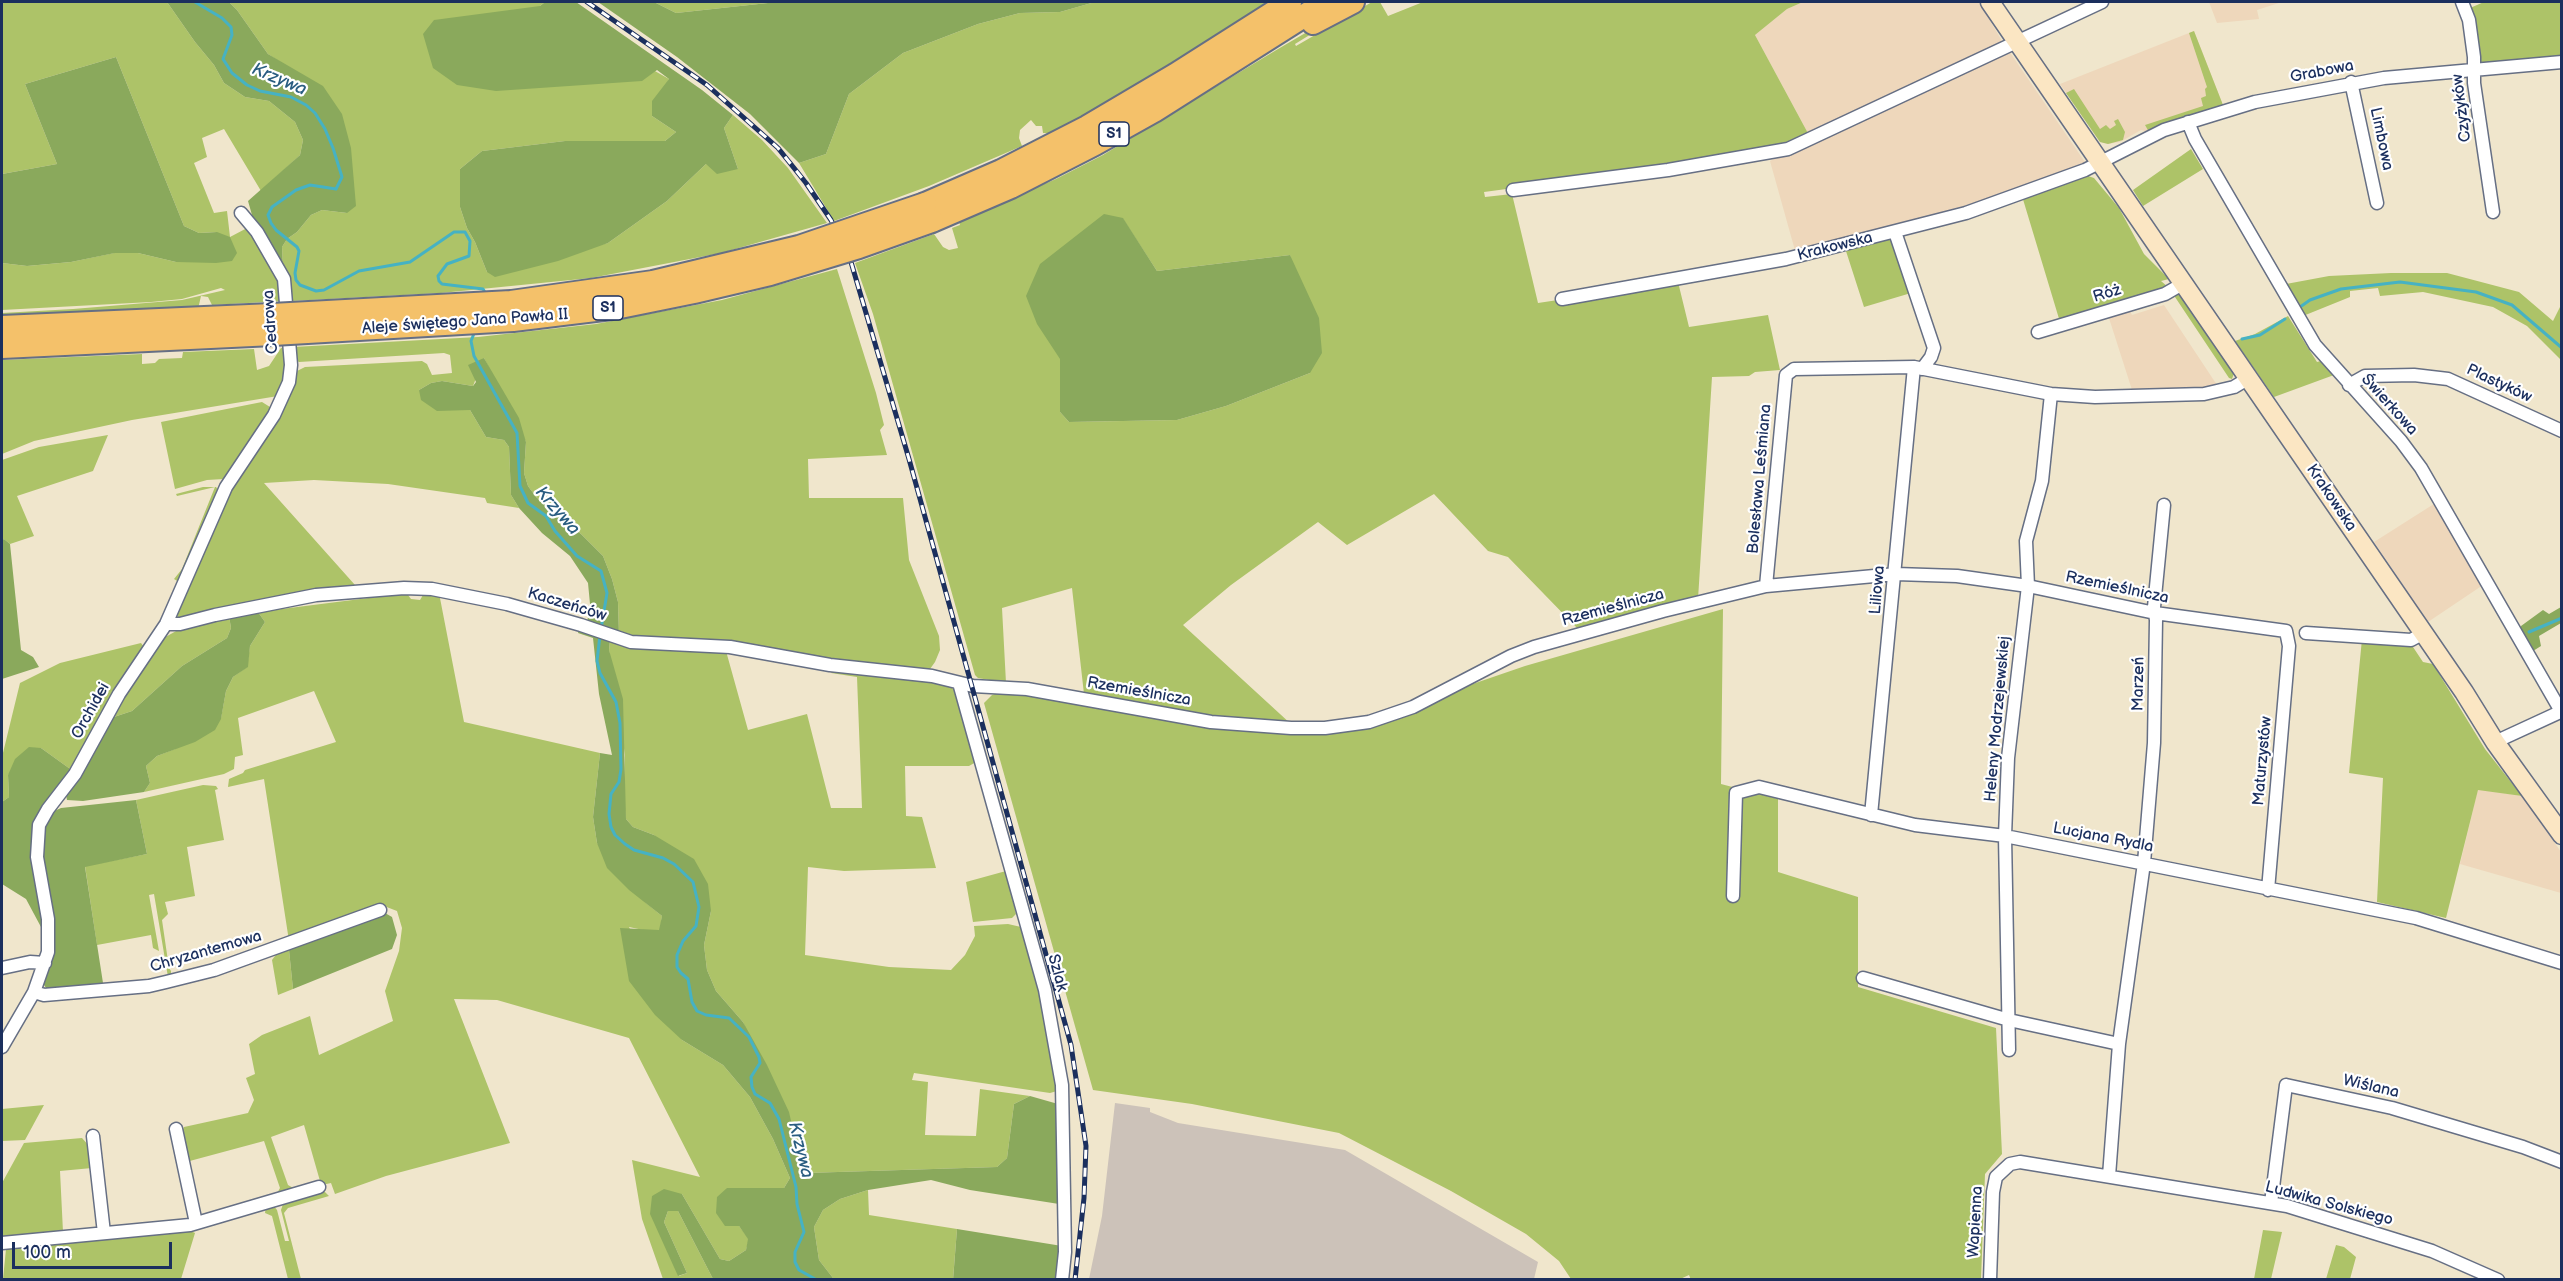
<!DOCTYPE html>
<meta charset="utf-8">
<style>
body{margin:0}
#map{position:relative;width:2563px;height:1281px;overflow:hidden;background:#f0e6cc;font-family:"Balsamiq Sans",sans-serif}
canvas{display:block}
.frame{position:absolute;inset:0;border:3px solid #1b2f5e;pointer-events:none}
.scale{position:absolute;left:12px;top:1242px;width:160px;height:27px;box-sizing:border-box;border:3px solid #1b2f5e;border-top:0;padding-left:8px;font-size:18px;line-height:21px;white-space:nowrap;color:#1b2f5e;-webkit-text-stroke:4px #fff;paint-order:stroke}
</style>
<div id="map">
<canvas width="2563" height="1281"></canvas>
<div class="frame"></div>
<div class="scale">100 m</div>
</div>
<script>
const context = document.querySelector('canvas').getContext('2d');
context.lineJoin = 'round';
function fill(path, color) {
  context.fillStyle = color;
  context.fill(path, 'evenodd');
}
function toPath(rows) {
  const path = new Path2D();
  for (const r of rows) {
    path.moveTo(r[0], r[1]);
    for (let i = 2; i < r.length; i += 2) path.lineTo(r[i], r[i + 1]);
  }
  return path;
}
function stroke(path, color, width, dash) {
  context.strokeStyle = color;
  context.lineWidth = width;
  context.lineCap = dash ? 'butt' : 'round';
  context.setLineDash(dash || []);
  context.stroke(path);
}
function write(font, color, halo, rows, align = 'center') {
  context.font = font + ' "Balsamiq Sans",sans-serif';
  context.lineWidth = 4.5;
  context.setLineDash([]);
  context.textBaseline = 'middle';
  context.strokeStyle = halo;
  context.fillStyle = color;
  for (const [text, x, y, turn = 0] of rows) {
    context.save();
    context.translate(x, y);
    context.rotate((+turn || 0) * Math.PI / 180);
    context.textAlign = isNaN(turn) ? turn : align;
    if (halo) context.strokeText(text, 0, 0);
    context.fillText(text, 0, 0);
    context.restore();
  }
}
const built = toPath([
 [1803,2,1979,2,2002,41,2000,45,1810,137,1755,35,1787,9],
 [2209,2,2282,2,2257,10,2259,19,2217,23],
 [2194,31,2223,105,2149,132,2141,130,2120,142,2108,144,2100,142,2060,84],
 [2009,51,2087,165,1957,213,1796,254,1770,161],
 [2164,305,2219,388,2133,393,2108,315,2129,309,2132,315],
 [2437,502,2483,585,2428,622,2374,542],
 [2478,789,2522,796,2561,852,2561,893,2460,864]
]);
const industrial = toPath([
 [1115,1103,1150,1108,1150,1112,1178,1123,1345,1150,1538,1262,1534,1279,1089,1279,1102,1216]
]);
const green = toPath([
 [2,2,167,2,195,42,214,65,224,83,245,97,269,101,295,122,303,140,300,155,261,191,224,129,202,138,207,157,194,163,214,213,227,211,230,237,249,227,272,262,285,301,212,305,208,297,201,296,198,309,2,318,2,313,73,309,182,300,225,290,221,288,182,299,151,302,2,310,2,263,27,266,71,262,114,253,138,253,176,262,217,232,199,233,184,226,116,57,25,84,57,164,2,174],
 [229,2,545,2,540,6,669,79,652,116,676,132,665,141,565,141,482,151,460,169,460,207,467,228,475,242,487,272,608,243,667,201,706,164,738,169,724,128,733,115,762,140,788,168,827,223,721,253,591,278,441,293,291,301,283,267,282,247,287,239,297,232,311,215,322,210,347,213,294,71,268,54,237,10],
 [654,2,777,2,676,13],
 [1095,2,1268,2,1126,93,1056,133,1043,133,1042,126,1036,126,1031,120,1020,130,1019,138,1022,146,929,186,834,221,799,163,826,154,849,94,903,53,978,24,1020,13,1060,12],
 [1372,2,1380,2,1388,16,1423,2,1803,2,1787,9,1755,35,1810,137,1800,141,1648,170,1484,192,1485,197,1512,194,1538,303,1678,282,1689,327,1768,315,1780,370,1755,372,1749,376,1712,377,1698,599,1579,630,1508,557,1488,551,1434,494,1347,545,1318,522,1231,585,1183,625,1292,725,1214,718,1084,694,1072,588,1002,608,1006,683,978,678,975,675,873,314,855,263,934,234,943,247,949,250,958,248,952,228,960,225,959,221,1056,179,1103,155,1278,49,1319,25,1321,28,1295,44,1296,46],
 [1123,219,1157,271,1290,255,1310,373,1226,406,1177,420,1069,422,1060,412,1060,359],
 [2484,2,2561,2,2561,57,2484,64,2479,61,2470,8],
 [2194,31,2223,105,2149,132,2145,125,2203,106,2201,98,2206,96,2205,89,2207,87,2189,33],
 [2074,89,2100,129,2106,125,2110,129,2116,125,2114,121,2118,119,2125,132,2123,140,2108,144,2100,142,2066,93],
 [2191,149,2203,169,2143,206,2133,190],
 [2088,176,2094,178,2119,208,2144,254,2169,279,2161,281,2168,287,2060,322,2022,196],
 [1890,238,1893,241,1911,293,1864,307,1845,248],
 [837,269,876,393,884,425,880,430,887,455,808,459,809,498,903,498,909,560,939,636,940,650,935,662,930,669,921,671,619,635,618,602,612,579,603,556,581,534,536,497,528,486,524,473,526,442,484,358,473,386,442,381,431,383,419,390,437,410,470,410,486,437,504,440,509,447,511,495,519,508,487,503,485,498,388,484,314,480,264,483,355,585,312,590,178,619,177,611,215,518,295,372,305,367,422,361,427,364,432,375,452,373,450,355,444,353,299,362,296,360,293,347,478,337,596,324,722,300],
 [2391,273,2447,273,2519,292,2553,321,2561,305,2561,360,2527,326,2493,307,2423,292,2380,296,2378,288,2350,291,2350,297,2303,316,2286,284,2329,276],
 [2180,292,2234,373,2232,379,2229,378,2175,297,2175,294],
 [2288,316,2317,362,2321,361,2334,375,2274,397,2235,341,2255,334],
 [287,347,288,371,278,396,132,420,34,441,2,454,2,360,142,354,142,364,155,363,159,359,182,358,183,352,254,349,257,370,269,366,281,348],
 [262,402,270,407,272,411,224,479,207,480,175,489,161,422],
 [108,435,93,471,17,496,34,536,10,544,4,539,2,540,2,460,39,447],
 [203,487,216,487,219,491,182,584,174,579,182,569,215,487,177,496,176,494],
 [439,593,464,722,600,753,593,817,597,843,646,903,662,916,660,930,648,931,629,927,682,1040,723,1065,750,1097,773,1139,790,1178,784,1188,727,1188,725,1226,739,1226,749,1239,746,1250,729,1261,720,1259,682,1194,652,1196,679,1276,687,1273,664,1222,668,1211,678,1211,713,1279,663,1279,642,1219,632,1160,700,1177,629,1038,497,1000,454,999,510,1143,386,1176,335,1194,331,1183,276,1195,280,1188,264,1141,186,1162,180,1137,184,1127,248,1113,254,1100,246,1078,255,1074,249,1044,262,1035,310,1016,319,1055,393,1021,385,991,399,951,402,928,397,911,384,906,289,941,264,779,228,787,229,779,243,773,245,770,336,742,314,691,238,718,243,755,235,757,234,769,224,774,144,792,150,783,146,766,157,756,175,749,221,718,226,691,233,677,247,667,250,646,265,622,258,612,392,595,408,595,411,599,420,600,423,595],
 [304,1125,320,1181,295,1189,288,1185,271,1137],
 [1723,609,1721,784,1778,799,1778,872,1858,897,1858,987,1996,1028,2002,1154,1985,1174,1981,1279,1691,1280,1689,1275,1678,1280,1571,1279,1559,1261,1526,1234,1451,1191,1339,1133,1192,1104,1093,1090,984,703,992,695,1003,691,1273,732,1326,734,1368,726,1461,688,1525,666],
 [229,616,231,628,227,638,182,666,132,711,111,718,160,640,178,630],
 [2362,639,2411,644,2423,662,2433,664,2485,749,2522,796,2478,790,2446,918,2377,902,2383,778,2349,773],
 [610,640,726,651,748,730,807,714,831,808,862,808,857,677,831,673,834,669,927,679,952,688,957,693,976,762,969,766,905,766,906,816,922,817,936,868,844,871,808,867,805,955,889,967,951,970,965,955,975,936,974,926,1008,924,1021,927,1024,933,1037,975,1057,1091,1050,1093,914,1073,912,1080,928,1082,925,1135,976,1136,980,1089,1030,1096,1014,1104,1007,1158,997,1167,806,1173,743,1022,716,991,707,970,704,945,711,911,654,835,633,827,626,819,624,803,625,755,609,650],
 [141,643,144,647,73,771,41,748,8,775,9,797,2,802,2,757,20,683,60,663],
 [203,785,216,786,218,789,215,790,224,840,187,847,195,896,165,902,168,914,162,920,169,968,171,971,171,977,168,977,154,894,149,895,159,951,153,948,151,935,97,945,85,866,147,854,136,800],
 [1006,871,1016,914,1012,918,973,922,966,882],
 [385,913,289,950,293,989,278,995,272,960,278,952],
 [44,1105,25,1140,2,1141,2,1109],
 [82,1138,90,1147,92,1168,60,1171,63,1232,2,1237,2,1183,24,1143],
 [323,1190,329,1196,288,1208,284,1213,301,1279,288,1279,272,1216,265,1213,266,1206,273,1205,277,1210,285,1241,289,1241,281,1210,284,1201],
 [868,1190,869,1215,957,1229,953,1279,833,1278,819,1260,814,1227,823,1210,840,1199],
 [2263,1230,2282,1232,2271,1279,2254,1279],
 [191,1231,195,1233,181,1279,3,1279,6,1249,2,1249,2,1246],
 [2336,1245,2344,1247,2356,1257,2350,1279,2326,1279]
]);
const forest = toPath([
 [167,2,229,2,237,10,268,54,323,86,342,114,351,148,356,206,347,213,322,210,311,215,297,232,287,239,282,247,283,267,254,222,248,201,300,155,303,140,295,122,269,101,245,97,224,83,214,65,195,42],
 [545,2,576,2,702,90,733,115,724,128,738,169,717,174,706,164,667,201,608,243,558,261,495,277,487,272,475,242,467,228,460,207,460,169,482,151,565,141,665,141,676,132,652,116,652,101,669,79,657,70,642,81,496,91,457,85,433,68,423,34,434,20,540,6],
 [598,2,654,2,676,13,777,2,1095,2,1060,12,1020,13,978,24,903,53,849,94,826,154,799,163,750,114,677,57],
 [116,57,184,226,199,233,217,232,230,237,237,253,232,261,216,263,176,262,138,253,115,253,71,262,27,266,2,263,2,174,57,164,25,84],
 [1104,214,1123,218,1157,271,1290,255,1319,318,1322,353,1310,373,1226,406,1177,420,1069,422,1060,412,1060,359,1037,324,1026,296,1040,264],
 [484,358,519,418,526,442,524,473,528,486,536,497,581,534,603,556,612,579,618,602,619,635,587,623,590,604,588,583,570,556,542,533,519,508,511,495,509,447,504,440,486,437,470,410,437,411,421,400,419,390,431,383,442,381,473,386,476,382,468,365],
 [4,539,10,544,21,650,33,657,39,667,2,679,2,540],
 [2561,607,2561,623,2539,636,2541,646,2533,651,2520,629,2521,626,2543,610,2549,614],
 [258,612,265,622,250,646,248,667,233,677,226,691,221,719,215,730,195,742,157,756,146,766,150,783,144,792,83,801,67,800,66,795,111,718,132,711,182,666,227,638,231,628,229,616],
 [579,629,610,640,609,650,623,699,626,819,633,827,654,835,694,859,708,884,711,911,704,945,707,970,716,991,743,1022,767,1065,789,1112,801,1165,806,1173,997,1167,1007,1158,1014,1104,1030,1096,1058,1104,1059,1204,970,1190,931,1180,868,1190,840,1199,823,1210,814,1227,819,1260,833,1278,841,1280,713,1279,678,1211,668,1211,664,1222,687,1273,678,1276,650,1214,652,1196,664,1189,682,1194,720,1259,729,1261,746,1250,748,1239,739,1226,725,1226,716,1213,717,1197,727,1188,784,1188,790,1178,773,1139,750,1097,723,1065,682,1040,655,1015,629,981,620,928,659,930,662,916,629,890,607,868,597,843,593,817,600,753,612,755,599,694,593,638,578,633],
 [29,747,41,748,73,771,39,816,45,927,41,927,26,899,2,884,2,802,9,797,8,775,15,759],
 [136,800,147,854,85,867,103,983,94,988,49,992,44,985,41,857,43,830,50,813,61,808],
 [385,913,392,917,397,935,392,949,293,989,289,950],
 [957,1229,1062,1246,1057,1279,953,1280]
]);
const stream = toPath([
 [195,2,222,18,231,27,232,35,223,59,232,73,247,85,260,91,291,97,306,105,315,113,325,129,333,148,342,177,336,189,310,185,296,190,272,207,268,215,271,223,276,230,297,247,299,251,295,273,296,280,300,285,316,291,324,290,359,271,410,262,454,232,465,232,470,241,469,256,447,264,438,276,439,281,442,284,483,289,486,294],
 [2300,307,2310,300,2341,289,2400,282,2476,292,2512,305,2562,348],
 [475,331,471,341,474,356,517,433,520,486,528,503,546,516,555,531,577,556,601,571,607,593,601,629],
 [2242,339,2260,335,2285,319],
 [2529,632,2562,618],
 [600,635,597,661,600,673,616,702,620,723,621,769,619,782,611,794,609,814,611,827,615,835,625,844,634,850,663,858,674,864,693,882,699,907,696,926,683,941,677,955,677,967,681,973,688,979,692,1002,697,1011,706,1015,729,1018,749,1037,759,1057,760,1063,751,1077,752,1087,755,1094,770,1103,779,1119,796,1187,797,1204,804,1232,795,1252,795,1262,799,1270,817,1280]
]);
const street = toPath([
 [2462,2,2469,20,2474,57,2474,83,2493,212],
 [2351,82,2377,203],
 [2188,122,2195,139,2315,345,2401,441,2421,468,2562,713],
 [1513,190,1668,170,1788,149,2102,2],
 [1895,232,1934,348,1931,357,1922,369],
 [1562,299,1786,259,1966,213,2085,170,2164,130,2255,102,2384,78,2562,62],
 [2038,332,2165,294,2184,283],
 [2349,385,2365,376,2414,375,2448,379,2562,431],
 [1766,586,1786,375,1794,369,1914,367,2051,394,2095,397,2204,394,2234,387,2249,378],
 [166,624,180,624,215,615,316,595,404,588,432,589,507,604,581,625,631,642,730,647,830,665,932,676,973,686,1027,689,1211,722,1291,728,1325,728,1369,722,1413,707,1511,656,1534,647,1663,611,1766,586,1896,574,1957,576,2028,586,2155,613,2286,631,2289,646,2268,890],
 [2306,633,2411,640,2424,633],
 [959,683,1045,990,1062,1085,1065,1252,1062,1280],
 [2495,742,2560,712],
 [1871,815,1914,367],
 [1733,896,1736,793,1759,787,1915,825,2005,836,2416,918,2562,963],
 [2,968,30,962,45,963],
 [1863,978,2009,1020,2119,1044],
 [34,992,44,995,149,986,166,982,214,970,380,910],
 [2,1047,34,992,48,952,48,919,37,857,39,825,48,809,75,774,119,694,166,624,226,487,274,415,289,382,291,365,284,279,257,232,241,213],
 [2009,1050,2005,836,2008,758,2028,586,2026,541,2042,481,2051,394],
 [176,1129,196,1223],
 [93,1136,104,1233],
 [2109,1176,2119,1044,2144,863,2154,743,2156,620,2154,607,2164,505],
 [2271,1203,2286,1085,2392,1108,2523,1147,2562,1162],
 [2,1243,190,1225,319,1187],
 [1990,1280,1993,1192,1996,1177,2010,1164,2020,1162,2287,1206,2432,1251,2498,1280]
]);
const secondary = toPath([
 [1990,2,2464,692,2495,742,2562,835]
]);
const highway = toPath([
 [1313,23,1353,2],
 [925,204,1001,171,1087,127,1175,75,1290,2],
 [932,221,1011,187,1095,144,1154,111,1326,2],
 [2,327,272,315],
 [2,347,273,334]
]);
const rail = toPath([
 [587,2,707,85,778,148,806,183,831,220,851,262,909,459,1071,1045,1086,1146,1084,1198,1075,1280]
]);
const highwayBridge = toPath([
 [272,315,511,302,653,282,799,247,925,204],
 [273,334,513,320,620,307,694,292,770,274,859,247,932,221]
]);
const shields = [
 [1114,134,30],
 [608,308,30]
];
const shieldNames = [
 ["S1",1114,134],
 ["S1",608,308]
];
const streetNames = [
 ["Grabowa",2322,72,-11],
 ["Czyżyków",2462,108,-97],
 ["Limbowa",2381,139,78],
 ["Krakowska",1835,247,-14],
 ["Róż",2107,294,-17],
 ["Cedrowa",271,322,-94],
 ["Aleje świętego Jana Pawła II",465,322,-4],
 ["Plastyków",2499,384,25],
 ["Świerkowa",2389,405,48],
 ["Bolesława Leśmiana",1760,479,-85],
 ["Krakowska",2331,498,56],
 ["Rzemieślnicza",2117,588,12],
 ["Liliowa",1878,590,-85],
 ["Kaczeńców",567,605,17],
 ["Rzemieślnicza",1613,608,-15],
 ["Marzeń",2139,684,-89],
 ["Rzemieślnicza",1139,692,10],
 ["Orchidei",91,711,-61],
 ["Heleny Modrzejewskiej",1998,719,-85],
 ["Maturzystów",2263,761,-85],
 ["Lucjana Rydla",2103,838,11],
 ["Chryzantemowa",206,952,-16],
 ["Szlak",1057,973,75],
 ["Wiślana",2371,1087,13],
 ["Ludwika Solskiego",2329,1204,15],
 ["Wapienna",1976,1222,-87]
];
const waterNames = [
 ["Krzywa",279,80,23],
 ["Krzywa",557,511,49],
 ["Krzywa",800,1150,76]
];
fill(built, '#eed7bb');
fill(industrial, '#ccc2b9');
fill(green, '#adc368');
fill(forest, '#8aa95c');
stroke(stream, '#46b2c3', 3);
stroke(street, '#666f84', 15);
stroke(secondary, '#666f84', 21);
stroke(highway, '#666f84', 26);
stroke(street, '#fff', 12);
stroke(secondary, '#fbe6c3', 18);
stroke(highway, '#f4c16a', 22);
stroke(rail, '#1b2f5e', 5);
stroke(rail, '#fff', 3, [9]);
stroke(highwayBridge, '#666f84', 26, []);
stroke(highwayBridge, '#f4c16a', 22);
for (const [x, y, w] of shields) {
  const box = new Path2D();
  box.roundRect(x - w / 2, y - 12, w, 24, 4.5);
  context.fillStyle = '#fff';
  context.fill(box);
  stroke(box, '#1b2f5e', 1.5);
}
write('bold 15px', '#1b2f5e', null, shieldNames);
write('16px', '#1b2f5e', '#fff', streetNames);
write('italic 18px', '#2a5d81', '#fff', waterNames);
</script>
